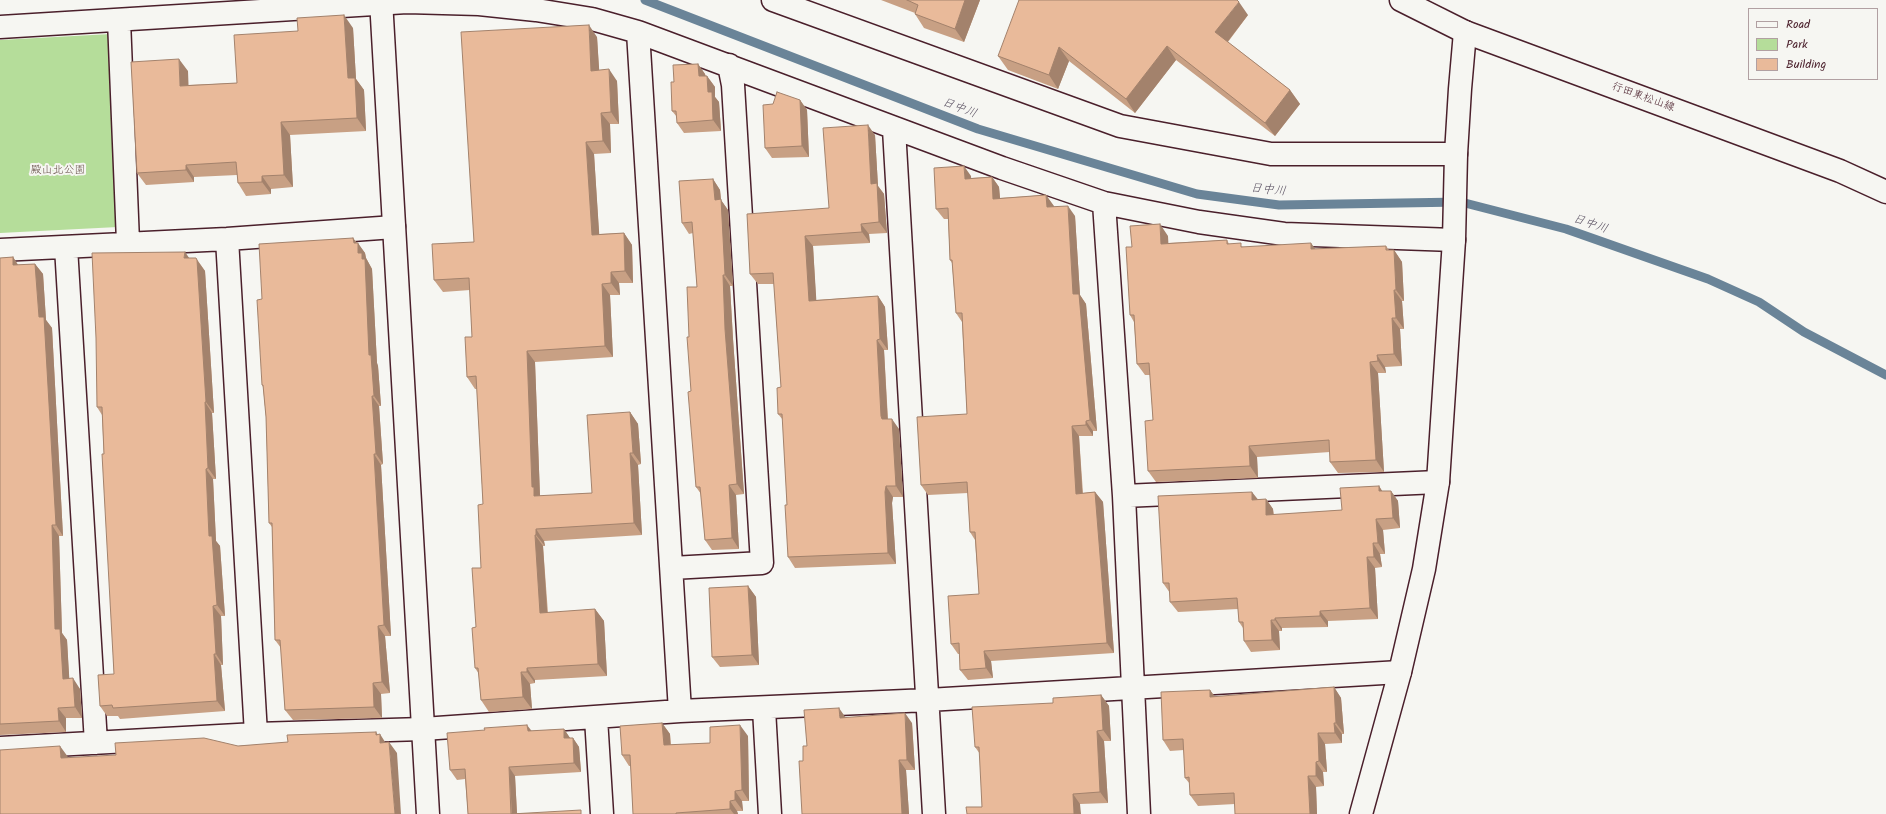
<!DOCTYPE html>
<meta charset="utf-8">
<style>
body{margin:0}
#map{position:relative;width:1886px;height:814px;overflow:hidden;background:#f6f6f2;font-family:Kalam,sans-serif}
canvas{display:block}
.legend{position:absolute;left:1748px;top:8px;width:130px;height:72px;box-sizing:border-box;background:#f6f6f2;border:1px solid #b1a0a2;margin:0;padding:5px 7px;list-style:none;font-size:12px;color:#4a1f2b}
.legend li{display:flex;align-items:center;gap:8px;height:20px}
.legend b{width:20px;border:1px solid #b1a0a2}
</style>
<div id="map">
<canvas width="1886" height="814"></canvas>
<ul class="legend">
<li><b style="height:5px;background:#f6f6f2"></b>Road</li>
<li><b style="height:11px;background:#b5dd9a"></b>Park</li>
<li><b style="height:11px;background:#e9ba9a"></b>Building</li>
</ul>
</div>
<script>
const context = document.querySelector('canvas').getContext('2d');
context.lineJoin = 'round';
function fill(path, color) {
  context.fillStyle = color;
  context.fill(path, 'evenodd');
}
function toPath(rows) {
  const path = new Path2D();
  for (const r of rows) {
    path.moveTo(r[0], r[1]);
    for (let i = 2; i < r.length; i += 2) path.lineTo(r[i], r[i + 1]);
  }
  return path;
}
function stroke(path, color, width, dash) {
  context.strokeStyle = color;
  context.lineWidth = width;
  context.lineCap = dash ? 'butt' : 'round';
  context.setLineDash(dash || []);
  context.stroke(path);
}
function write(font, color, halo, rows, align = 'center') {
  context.font = font + ' Kalam,"Klee One",sans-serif';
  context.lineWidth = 4;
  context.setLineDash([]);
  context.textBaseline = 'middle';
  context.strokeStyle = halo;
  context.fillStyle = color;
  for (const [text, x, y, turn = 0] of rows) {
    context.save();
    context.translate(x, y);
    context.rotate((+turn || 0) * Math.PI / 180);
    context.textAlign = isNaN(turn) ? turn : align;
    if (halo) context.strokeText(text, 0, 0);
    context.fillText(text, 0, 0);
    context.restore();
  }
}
const green = toPath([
 [111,34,118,227,0,233,0,40]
]);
const stream = toPath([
 [645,0,978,129,1197,194,1279,205,1461,202,1566,229,1708,279,1759,302,1804,332,1886,375]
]);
const minor = toPath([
 [773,0,1120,126,1271,154,1456,154],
 [119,20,128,242],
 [0,27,407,2,479,4,536,10,592,19,638,32,1002,168,1104,203,1199,222,1284,234,1454,240],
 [638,32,680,711],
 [894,129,934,814],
 [1104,203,1124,496,1139,814],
 [227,239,256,734],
 [66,247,96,743],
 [0,250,227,239,394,227],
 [1124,496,1438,482],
 [672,568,762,563,733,85,729,65],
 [764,709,770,814],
 [596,718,602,814],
 [0,748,256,734,423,729,680,711,928,700,1400,672]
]);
const tertiary = toPath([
 [381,0,428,814],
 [1361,814,1400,672,1424,569,1438,482,1454,240,1456,154,1460,89,1465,32]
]);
const primary = toPath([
 [1401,0,1465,32,1840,171,1886,192]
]);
const wall = toPath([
 [881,0,980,0,964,42,924,28,915,14,915,13],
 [1248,15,1228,42,1290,90,1300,104,1275,136,1176,60,1135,113,1069,61,1058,89,1008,70,998,56],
 [353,28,356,79,364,90,366,131,290,135,293,187,271,189,271,194,246,196,238,183,237,175,194,177,194,182,146,185,137,173,188,71,188,85,237,83],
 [597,37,599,70,617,81,619,124,610,124,611,153,594,154,599,234,624,233,632,245,633,283,619,283,620,295,610,295,613,357,535,362,540,496,592,493,630,412,638,424,641,464,638,465,642,535,544,541,545,546,543,546,548,613,595,609,604,621,607,676,535,680,535,683,530,684,532,709,489,712,481,700,479,674,475,668,476,627,481,568,483,504,477,389,475,389,467,377,472,337,470,290,443,292,434,280,474,242],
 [698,64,705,74,706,76,707,76,715,87,715,97,719,102,721,131,684,133,677,123,677,117,672,111,674,82],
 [800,100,807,110,809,157,772,158,765,148,773,104],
 [875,135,878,186,884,194,887,233,869,234,870,243,813,246,816,300,878,296,885,307,888,350,884,350,888,419,899,429,903,497,893,497,892,503,896,564,795,568,788,557,787,505,783,420,778,414,781,387,774,284,758,284,750,274,829,208],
 [971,176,971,178,992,177,999,187,1000,198,1046,195,1054,207,1075,216,1080,295,1086,304,1097,431,1093,431,1093,436,1079,436,1083,493,1095,492,1103,502,1114,653,991,661,993,678,968,680,960,670,960,654,958,654,951,644,979,594,975,540,970,532,968,493,928,495,921,485,967,414,962,322,956,313,952,263,950,260,948,219,944,219,936,209],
 [713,179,720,190,721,200,728,210,733,286,730,286,733,339,744,494,736,495,739,549,712,550,705,540,701,494,696,487,691,391,689,337,697,287,693,233,689,234,682,223],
 [1168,236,1168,243,1227,240,1229,244,1244,247,1315,249,1386,246,1389,250,1394,250,1402,262,1404,301,1402,301,1404,329,1400,329,1402,366,1385,367,1386,373,1378,373,1384,472,1338,473,1330,462,1330,452,1257,457,1258,478,1156,482,1148,471,1153,420,1150,375,1145,375,1137,364,1134,322,1130,315,1132,247],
 [353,238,365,253,366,258,372,269,377,363,378,366,381,406,379,406,383,464,381,465,391,636,385,636,390,693,381,694,382,718,293,720,285,710,281,648,275,640,272,527,269,523,266,417,263,387,262,385,262,299],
 [13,257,18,265,35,264,43,274,46,320,52,328,63,536,59,536,62,633,67,640,69,678,80,689,82,718,66,718,66,732,0,735,0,258],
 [189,258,196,258,205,271,214,413,212,413,216,479,213,479,216,541,220,546,225,616,221,616,223,665,221,665,225,711,120,719,118,716,107,716,100,706,114,674,102,415,97,407],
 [1379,486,1382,491,1391,491,1398,501,1400,528,1383,530,1385,554,1380,554,1382,567,1375,568,1378,619,1328,621,1328,627,1282,628,1282,631,1279,631,1280,650,1251,652,1244,641,1243,628,1239,622,1238,609,1178,612,1170,602,1170,593,1163,583,1257,499,1266,499,1273,509,1274,515,1342,510],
 [748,586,756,597,759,665,720,667,712,657],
 [1334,687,1341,698,1344,734,1342,734,1342,743,1325,744,1327,772,1323,772,1324,786,1316,787,1317,814,1235,814,1235,804,1198,806,1190,795,1190,784,1185,778,1184,750,1170,751,1163,740,1210,690,1215,697],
 [1101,695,1109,706,1111,741,1104,741,1108,803,1080,804,982,807,980,754,975,747,1053,703],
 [846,718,912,723,915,770,906,770,909,814,802,814,803,761],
 [662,723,670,734,671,745,710,743,748,736,749,801,742,801,743,811,737,811,738,814,633,814,631,766,629,766,622,755],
 [564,729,570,738,573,738,579,747,581,772,515,776,517,813,584,814,468,814,465,779,457,780,450,770,532,731]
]);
const shadedWall = toPath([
 [965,0,980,0,964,42,955,29],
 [1239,2,1248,15,1225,45,1215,32],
 [344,15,353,28,356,79,364,90,366,131,357,118,348,78],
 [589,25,597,37,600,82,591,71],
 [1167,46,1176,60,1135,113,1126,99],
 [1059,47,1069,61,1058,89,1049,75],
 [179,59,188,71,189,98,180,86],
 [698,64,705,74,706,87,699,76],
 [609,69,617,81,619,124,611,112],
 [707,76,715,87,715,97,719,102,721,131,713,120,708,92],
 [1290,90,1300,104,1275,136,1265,123],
 [800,100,807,110,809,157,802,146],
 [601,113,610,124,611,153,603,141],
 [281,122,290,135,293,187,284,175],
 [868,125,875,135,878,186,884,194,887,233,879,222,871,184],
 [586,142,594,154,600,246,592,235],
 [186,165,194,177,194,182,186,170],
 [964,166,971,176,972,189,965,179],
 [262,176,271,189,271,194,262,182],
 [992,177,999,187,1001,209,993,199],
 [713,179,720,190,721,200,728,210,733,286,725,275,715,200],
 [1046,195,1054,206,1054,217,1047,207],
 [1068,206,1075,216,1080,295,1086,304,1097,431,1090,420,1073,294],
 [861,224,869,234,870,243,862,232],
 [1160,224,1168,236,1169,255,1161,244],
 [624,233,632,245,633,283,625,271],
 [805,236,813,246,817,311,809,301],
 [353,238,358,245,358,243,365,253,366,258,372,269,377,363,378,366,381,406,374,396,358,253,354,243],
 [1311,243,1319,254,1311,249],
 [1394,250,1402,262,1404,301,1396,290],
 [185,252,192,262,184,258],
 [13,257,20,268,13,265],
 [197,260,205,271,214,413,206,402],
 [35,264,43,274,46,320,52,328,63,536,56,525],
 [611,272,619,283,620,295,611,283],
 [723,275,730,286,733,339,744,494,737,484,725,329],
 [602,284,610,295,613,357,605,346],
 [1394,290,1402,301,1404,329,1396,318],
 [878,296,885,307,888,350,880,339],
 [1392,318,1400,329,1402,366,1394,354],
 [877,340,884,350,888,426,882,419,881,416],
 [527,351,535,362,540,496,534,496,532,487],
 [1377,355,1385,367,1386,373,1378,361],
 [1370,362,1378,373,1384,472,1376,460],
 [372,396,379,406,383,464,376,454],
 [205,402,212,413,216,479,208,468],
 [630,412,638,424,641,464,633,453],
 [892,419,899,429,903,497,896,486],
 [1086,421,1093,431,1093,436,1086,425],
 [1072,426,1079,436,1083,504,1076,494],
 [1249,446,1257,457,1258,478,1250,466],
 [630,453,638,465,642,535,634,523],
 [374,454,381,465,391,636,384,625],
 [206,469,213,479,216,541,220,546,225,616,217,605,209,536],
 [729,485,736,495,739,549,732,538],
 [886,486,893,497,892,503,896,564,888,553,885,492],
 [1379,486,1386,497,1379,491],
 [1391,491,1398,501,1400,528,1393,518],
 [1095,492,1103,502,1114,653,1107,643],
 [1252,492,1260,502,1252,500],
 [1266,499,1273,509,1274,526,1266,515],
 [1376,519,1383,530,1385,554,1378,543],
 [52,525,59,536,62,633,67,640,70,690,63,679,55,629],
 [536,529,544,541,545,546,536,535],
 [535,535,543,546,548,625,540,613],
 [1373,543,1380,554,1382,567,1374,557],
 [1367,557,1375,568,1378,619,1370,608],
 [748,586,756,597,759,665,752,655],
 [213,606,221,616,223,665,216,654],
 [595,609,604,621,607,676,598,664],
 [1320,611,1328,621,1328,627,1320,616],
 [1275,618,1282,628,1282,631,1275,620],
 [1271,620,1279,631,1280,650,1272,640],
 [378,626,385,636,390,693,382,682],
 [984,651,991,661,993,678,986,668],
 [214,654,221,665,225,711,217,701],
 [527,668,535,680,535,683,527,672],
 [521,672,530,684,532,709,523,697],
 [73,678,80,689,82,718,75,707],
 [373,683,381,694,382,718,374,707],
 [1334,687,1341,698,1344,734,1336,723],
 [1210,690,1217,700,1210,697],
 [1101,695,1109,706,1111,741,1103,730],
 [58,708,66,718,66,732,59,721],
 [839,708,846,718,840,718],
 [905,713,912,723,915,770,907,760],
 [662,723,670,734,671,756,664,745],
 [1334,723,1342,734,1342,743,1335,733],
 [527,725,534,734,528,731],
 [740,725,748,736,749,801,742,790],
 [564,729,570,738,564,738],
 [1097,731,1104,741,1108,803,1100,792],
 [376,732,380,738,380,734,387,745,380,743,376,735],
 [1318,733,1325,744,1327,772,1319,761],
 [573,738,579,747,581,772,574,763],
 [389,742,397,753,401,814,395,814],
 [60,746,68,757,68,769,61,758],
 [899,760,906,770,909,814,902,814],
 [1316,762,1323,772,1324,786,1316,776],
 [509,767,515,776,517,814,512,814],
 [1308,776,1316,787,1317,814,1310,814],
 [735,791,742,801,743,811,735,800],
 [1073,794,1080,804,1081,814,1074,814],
 [730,801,737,811,738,814,734,814,730,809]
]);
const building = toPath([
 [907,0,965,0,955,29,915,14,918,5,907,0],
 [1019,0,1237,0,1239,2,1215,32,1290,90,1265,123,1167,46,1126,99,1059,47,1049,75,998,56,1019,0],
 [344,15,348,78,355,78,357,118,281,122,284,175,262,176,262,182,238,183,236,162,186,165,186,170,137,173,131,62,179,59,180,86,237,83,234,35,298,31,297,18,344,15],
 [589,25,591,71,609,69,611,112,601,113,603,141,586,142,592,235,624,233,625,271,611,272,611,283,602,284,605,346,527,351,532,487,534,487,534,496,592,493,587,415,630,412,633,453,630,453,634,523,536,529,536,535,535,535,540,613,595,609,598,664,527,668,527,672,521,672,523,697,481,700,478,668,475,668,472,628,476,627,472,568,481,568,478,505,483,504,476,376,467,377,465,337,472,337,469,278,434,280,432,244,474,242,461,32,589,25],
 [698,64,699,76,707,76,708,92,712,92,713,120,677,123,676,111,672,111,671,82,674,82,673,65,698,64],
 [777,92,800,100,802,146,765,148,763,105,773,104,777,92],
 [868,125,871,184,877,183,879,222,861,224,862,232,805,236,809,301,878,296,880,339,877,340,881,416,882,419,892,419,896,486,886,486,885,492,888,553,788,557,785,505,787,505,782,414,778,414,777,388,781,387,773,273,750,274,747,214,829,208,823,128,868,125],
 [964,166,965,179,992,177,993,199,1046,195,1047,207,1068,206,1073,294,1079,294,1090,420,1086,421,1086,425,1072,426,1076,494,1095,492,1107,643,984,651,986,668,960,670,959,643,951,644,948,596,979,594,975,532,970,532,967,482,921,485,917,417,967,414,962,313,956,313,952,260,950,260,948,208,936,209,934,168,964,166],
 [713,179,715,200,721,199,725,275,723,275,725,329,737,484,729,485,732,538,705,540,700,487,696,487,688,392,691,391,687,337,689,337,687,287,697,287,692,222,682,223,679,181,713,179],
 [1160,224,1161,244,1227,240,1227,244,1241,243,1241,247,1311,243,1311,249,1386,246,1386,250,1394,250,1396,290,1394,290,1396,318,1392,318,1394,354,1377,355,1378,361,1370,362,1376,460,1330,462,1329,440,1249,446,1250,466,1148,471,1145,421,1153,420,1149,363,1137,364,1134,315,1130,315,1126,247,1132,247,1130,226,1160,224],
 [353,238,354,243,358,243,358,253,362,253,362,259,365,259,369,355,371,355,374,396,372,396,376,454,374,454,384,625,378,626,382,682,373,683,374,707,285,710,280,640,275,640,272,523,269,523,266,417,263,385,262,385,257,300,262,299,259,244,353,238],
 [185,252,184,258,196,258,197,260,206,402,205,402,208,468,206,469,209,536,212,536,217,605,213,606,216,654,214,654,217,701,113,708,112,705,100,706,98,675,114,674,102,454,104,454,102,407,97,407,96,338,92,253,185,252],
 [13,257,13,265,35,264,39,317,44,317,56,525,52,525,55,629,60,629,63,679,73,678,75,707,58,708,59,721,0,724,0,258,13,257],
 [1379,486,1379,491,1391,491,1393,518,1376,519,1378,543,1373,543,1374,557,1367,557,1370,608,1320,611,1320,616,1275,618,1275,620,1271,620,1272,640,1244,641,1243,622,1239,622,1237,598,1170,602,1169,583,1163,583,1158,496,1252,492,1252,500,1266,499,1266,515,1342,510,1340,488,1379,486],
 [748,586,752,655,712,657,709,588,748,586],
 [1334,687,1336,723,1334,723,1335,733,1318,733,1319,761,1316,762,1316,776,1308,776,1310,814,1235,814,1234,793,1190,795,1189,777,1185,778,1183,739,1163,740,1161,692,1210,690,1210,697,1334,687],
 [1101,695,1103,730,1097,731,1100,792,1073,794,1074,814,967,814,966,807,982,807,979,747,975,747,972,707,1053,703,1053,698,1101,695],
 [839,708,840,718,905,713,907,760,899,760,902,814,802,814,799,761,803,761,803,746,807,746,804,710,839,708],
 [662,723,664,745,710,743,710,727,740,725,742,790,735,791,735,800,730,801,730,809,676,813,676,814,633,814,630,755,622,755,620,726,662,723],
 [527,725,528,731,564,729,564,738,573,738,574,763,509,767,511,814,581,810,581,814,468,814,465,769,450,770,447,733,485,730,484,728,527,725],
 [376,732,376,735,380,734,380,743,389,742,395,814,0,814,0,750,60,746,61,758,116,755,115,743,204,738,238,746,288,742,287,735,376,732]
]);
const streetNames = [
 ["行田東松山線",1643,98,20]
];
const parkNames = [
 ["殿山北公園",58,171]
];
const waterNames = [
 ["日中川",959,109,21],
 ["日中川",1268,191,6],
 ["日中川",1590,225,19]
];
fill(green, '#b5dd9a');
stroke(stream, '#6a8498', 9);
stroke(minor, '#4a1f2b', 25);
stroke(tertiary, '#4a1f2b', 25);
stroke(primary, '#4a1f2b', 25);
stroke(minor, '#f6f6f2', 22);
stroke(tertiary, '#f6f6f2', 22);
stroke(primary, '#f6f6f2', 22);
fill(wall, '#c8a084');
fill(shadedWall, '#a3826c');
fill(building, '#e9ba9a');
stroke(building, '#a3826c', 1);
write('11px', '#4a1f2b', '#f6f6f2', streetNames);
write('11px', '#654e47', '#f6f6f2', parkNames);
write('italic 12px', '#5a5162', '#f6f6f2', waterNames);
</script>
